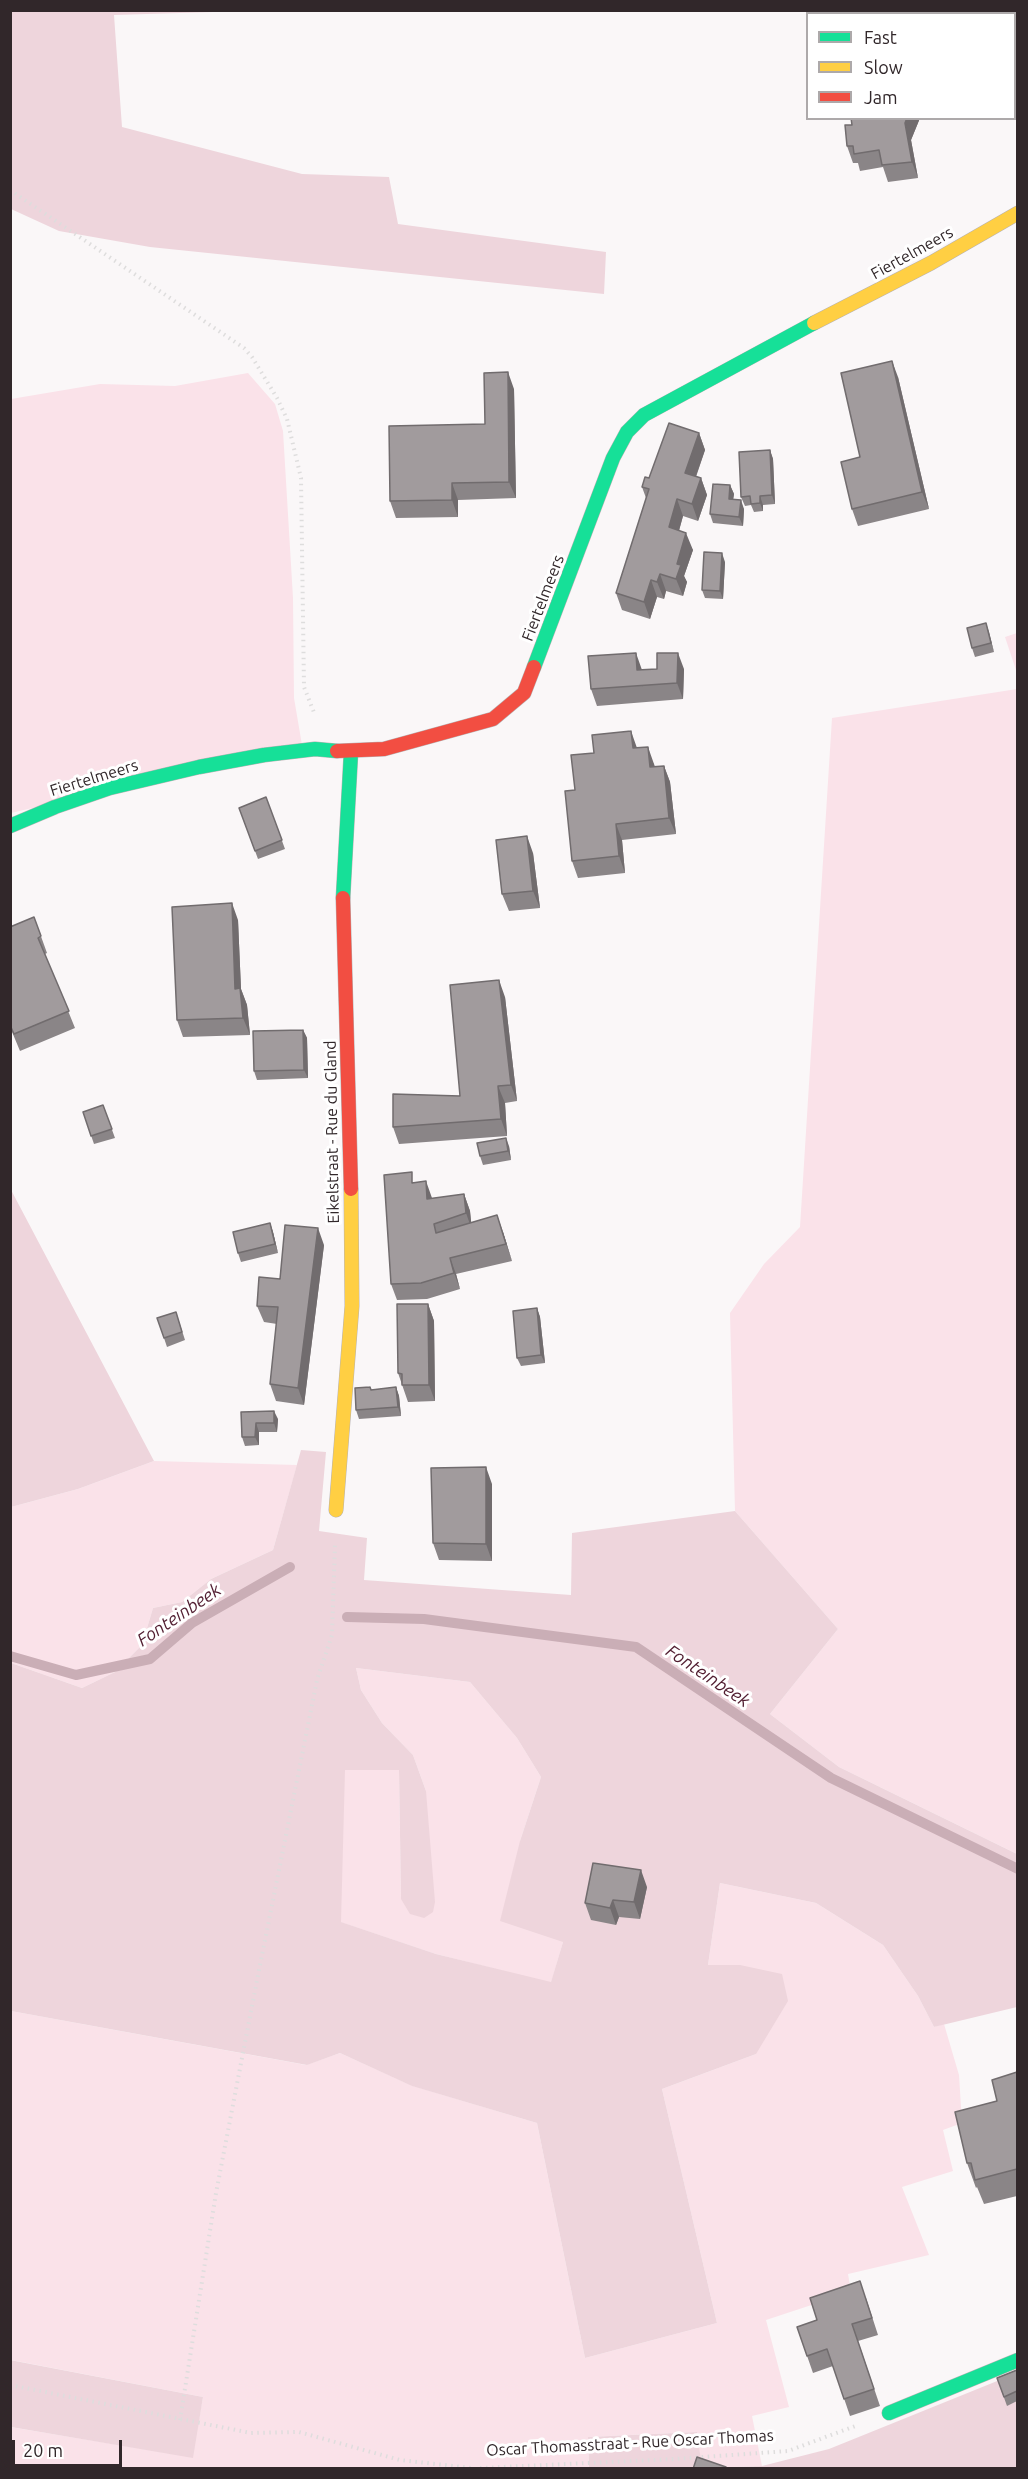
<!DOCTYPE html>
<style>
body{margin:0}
#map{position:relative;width:1028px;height:2479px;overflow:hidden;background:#faf7f8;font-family:Ubuntu,sans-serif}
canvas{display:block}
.frame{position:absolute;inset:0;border:12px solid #31272a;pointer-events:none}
.legend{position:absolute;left:806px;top:12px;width:210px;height:108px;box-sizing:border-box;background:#fff;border:2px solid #ada9aa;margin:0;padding:8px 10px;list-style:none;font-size:18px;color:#31272a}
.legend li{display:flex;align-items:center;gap:12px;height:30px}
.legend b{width:30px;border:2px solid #ada9aa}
.scale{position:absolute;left:12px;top:2440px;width:110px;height:27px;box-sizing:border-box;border:3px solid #31272a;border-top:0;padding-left:8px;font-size:18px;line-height:21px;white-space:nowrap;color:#31272a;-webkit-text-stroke:4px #fff;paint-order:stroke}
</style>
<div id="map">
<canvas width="1028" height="2479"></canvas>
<div class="frame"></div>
<ul class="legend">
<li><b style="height:8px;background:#16e098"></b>Fast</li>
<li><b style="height:8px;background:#ffcf43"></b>Slow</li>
<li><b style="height:8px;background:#f24e42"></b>Jam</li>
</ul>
<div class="scale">20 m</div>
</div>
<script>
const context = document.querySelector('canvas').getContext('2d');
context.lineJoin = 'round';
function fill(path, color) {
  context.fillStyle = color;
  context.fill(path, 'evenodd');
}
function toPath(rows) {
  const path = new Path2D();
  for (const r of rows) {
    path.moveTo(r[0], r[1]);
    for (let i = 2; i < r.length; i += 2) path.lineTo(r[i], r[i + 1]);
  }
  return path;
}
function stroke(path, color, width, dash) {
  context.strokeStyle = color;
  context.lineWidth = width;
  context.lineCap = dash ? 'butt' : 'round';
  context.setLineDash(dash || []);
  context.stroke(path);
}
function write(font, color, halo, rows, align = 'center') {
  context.font = font + ' Ubuntu,sans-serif';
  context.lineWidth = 6;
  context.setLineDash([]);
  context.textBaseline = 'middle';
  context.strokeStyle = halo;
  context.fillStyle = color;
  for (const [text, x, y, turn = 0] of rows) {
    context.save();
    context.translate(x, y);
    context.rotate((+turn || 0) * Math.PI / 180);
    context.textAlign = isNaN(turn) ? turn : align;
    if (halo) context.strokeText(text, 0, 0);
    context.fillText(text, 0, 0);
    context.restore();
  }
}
const green = toPath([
 [248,373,275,404,283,431,293,598,294,698,302,745,11,813,11,399,100,384,175,386],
 [1017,633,1018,633,1017,673,1005,637],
 [1017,689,1017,1854,839,1767,770,1714,838,1629,735,1511,730,1313,764,1264,800,1227,832,718],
 [154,1461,297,1465,273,1550,211,1579,182,1602,153,1608,142,1645,115,1672,82,1688,11,1663,11,1507,78,1489],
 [356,1668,470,1682,517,1738,541,1777,520,1841,563,1942,551,1983,436,1954,340,1922,344,1770,399,1770,401,1899,426,1791,413,1755,382,1723,361,1690],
 [720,1883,816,1903,883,1945,918,1996,934,2027,944,2024,959,2075,962,2123,943,2130,953,2171,902,2187,929,2255,848,2274,851,2292,766,2320,789,2407,752,2416,762,2466,702,2468,696,2432,588,2437,589,2468,11,2468,10,2427,192,2457,203,2397,11,2360,11,2011,306,2065,340,2053,413,2086,537,2123,585,2358,717,2323,662,2089,756,2054,740,1965,708,1965]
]);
const forest = toPath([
 [11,10,246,11,114,15,122,127,302,174,389,177,398,224,606,252,604,294,150,247,59,231,11,209],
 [10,1188,154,1461,78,1489,11,1507],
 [301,1450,326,1452,319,1531,367,1538,364,1580,571,1595,572,1533,735,1511,838,1629,770,1714,839,1767,1017,1854,1017,2007,934,2027,918,1996,883,1945,816,1903,720,1883,708,1965,740,1965,782,1974,788,2001,756,2054,662,2089,717,2323,585,2358,537,2123,412,2086,340,2053,307,2065,11,2011,11,1663,82,1688,115,1672,142,1645,153,1608,182,1602,211,1579,273,1550],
 [356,1668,470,1682,517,1738,541,1777,520,1841,500,1921,563,1942,551,1982,436,1954,341,1922,345,1770,399,1770,401,1899,410,1914,424,1918,433,1912,435,1902,426,1791,413,1755,382,1723,361,1690],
 [10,2360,203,2397,193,2458,11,2427],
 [1017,2373,1017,2468,589,2468,588,2437,697,2432,702,2468,762,2466,829,2449]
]);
const stream = toPath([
 [347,1617,424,1619,636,1647,831,1778,1018,1869],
 [10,1656,76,1675,150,1659,192,1623,290,1567]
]);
const path = toPath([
 [10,190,244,348,252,357,277,398,287,419,301,478,304,687,315,715],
 [10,2385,251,2433,299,2432,400,2460,471,2468],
 [180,2420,216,2193,258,1975,317,1680,332,1635,335,1544],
 [480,2468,675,2459,788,2451,858,2425]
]);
const street = toPath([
 [1004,10,1005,14],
 [1014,37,1018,44]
]);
const fast = toPath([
 [534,667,613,458,627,432,644,415,814,323],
 [10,826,55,807,110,788,199,767,264,755,315,749,337,751],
 [343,898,351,752],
 [889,2413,1018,2360]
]);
const slow = toPath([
 [814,323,931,263,1018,213],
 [336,1510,352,1306,351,1189]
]);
const jam = toPath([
 [337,751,384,749,493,719,524,693,534,667],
 [343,898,351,1189]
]);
const wall = toPath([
 [851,118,920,118,911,140,918,178,888,182,883,167,860,171,858,163,853,163,847,146,852,125],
 [898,377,929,509,858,526,852,509,860,457],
 [514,389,516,498,458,500,458,517,396,518,390,501,485,424],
 [699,433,705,450,696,477,701,478,707,495,698,521,683,516,679,531,693,550,684,576,687,582,683,596,666,591,664,599,657,597,650,619,622,610,616,593,646,498,642,487,649,478],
 [770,450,773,459,775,504,763,505,763,511,754,512,751,505,745,506,741,497],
 [730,485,734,494,733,499,744,509,743,526,713,523,710,514],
 [725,562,723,599,705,598,702,590],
 [986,623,994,652,975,657,972,648],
 [684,669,683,699,597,706,591,689,642,670],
 [637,747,654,764,655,767,664,766,670,782,676,834,622,840,625,873,578,878,572,861,575,790],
 [266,797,285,849,258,859,239,808],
 [533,853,540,908,509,911,502,894],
 [34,917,47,953,45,954,75,1028,20,1051,10,1027,10,927],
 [238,920,241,989,247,1005,250,1035,183,1037,177,1020],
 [505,997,517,1101,505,1103,507,1136,399,1144,393,1127,460,1096],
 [303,1030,307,1038,308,1078,257,1080,254,1071],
 [103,1105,115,1138,94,1144,83,1112],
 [509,1146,511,1160,483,1165,480,1156],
 [415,1182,432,1199,464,1194,470,1211,471,1223,503,1232,512,1261,456,1274,460,1289,427,1299,397,1300,391,1284],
 [270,1223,273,1232,278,1253,241,1262,238,1253],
 [324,1245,304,1405,276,1401,270,1384,277,1324,264,1322,257,1306,280,1279],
 [428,1304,434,1321,435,1401,408,1402,398,1373],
 [537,1308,540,1317,545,1363,521,1366,517,1358],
 [176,1312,185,1340,167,1347,164,1338],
 [396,1387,399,1396,401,1416,359,1419,356,1410,371,1390],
 [241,1412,278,1419,277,1432,259,1432,259,1445,245,1446,242,1437],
 [492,1484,492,1561,439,1560,433,1543],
 [647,1887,640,1919,619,1917,616,1925,591,1920,585,1903],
 [1017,2072,1017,2196,984,2204,977,2187,976,2188,967,2163,997,2101],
 [866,2298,878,2335,858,2341,880,2406,850,2416,833,2366,813,2373,797,2327,817,2320],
 [1017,2370,1017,2401,1007,2406,997,2378]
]);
const shadedWall = toPath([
 [907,118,920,118,911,140,918,178,912,162,905,123],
 [892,361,898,377,929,509,922,492],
 [508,372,514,389,516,498,509,482],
 [699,433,705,450,691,490,685,473],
 [770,450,773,459,775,504,772,495],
 [701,478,707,495,698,521,692,504],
 [452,483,458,500,458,517,452,500],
 [730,485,734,494,732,508,729,499],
 [760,496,763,505,763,511,760,503],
 [677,499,683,516,675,544,669,527],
 [741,500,744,509,743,526,739,517],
 [686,533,693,550,684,576,687,582,683,596,676,579,677,564],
 [722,553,725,562,723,599,720,591],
 [660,574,666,591,664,599,657,582],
 [651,580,657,597,650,619,644,602],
 [986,623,989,632,994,652,991,643],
 [636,653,642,670,643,687,637,670],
 [678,653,684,669,683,699,677,683],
 [631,731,637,748,633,748],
 [648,747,654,764,657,784,650,767],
 [664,766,670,782,676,834,669,818],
 [616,824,622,840,625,873,619,856],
 [527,836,533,853,540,908,533,891],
 [232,903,238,920,241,989,247,1005,250,1035,243,1018,235,989],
 [499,980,505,997,517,1101,511,1085],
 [303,1030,307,1038,308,1078,304,1070],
 [498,1086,505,1103,507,1136,501,1119],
 [506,1138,509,1146,511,1160,508,1151],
 [426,1181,432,1198,427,1199],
 [464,1194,470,1211,472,1230,466,1213],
 [497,1215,503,1232,512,1261,506,1244],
 [270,1223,273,1232,278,1253,275,1244],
 [318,1228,324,1245,304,1405,298,1388],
 [450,1258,456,1274,460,1289,454,1273],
 [428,1304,434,1321,435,1401,429,1385],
 [537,1308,540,1317,545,1363,541,1355],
 [396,1387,399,1396,401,1416,398,1407],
 [274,1411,278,1419,277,1432,274,1423],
 [256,1423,259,1432,259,1445,255,1437],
 [486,1467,492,1484,492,1561,486,1544],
 [641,1870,647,1887,640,1919,634,1902],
 [613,1900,619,1917,616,1925,610,1908]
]);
const building = toPath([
 [851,118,907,118,905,123,912,162,882,165,879,150,854,154,853,146,847,146,845,125,852,125,851,118],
 [892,361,922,492,852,509,841,462,860,457,841,373,892,361],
 [508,372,509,482,452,483,452,500,390,501,389,426,485,424,484,373,508,372],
 [669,423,699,433,685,473,701,478,692,504,677,499,669,527,686,533,677,564,681,565,676,579,660,574,657,582,651,580,644,602,616,593,649,489,642,487,645,477,649,478,669,423],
 [770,450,772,495,760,496,760,503,751,504,750,496,741,497,739,452,770,450],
 [713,484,730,485,729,499,741,500,739,517,710,514,713,484],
 [704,552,722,553,720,591,702,590,704,552],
 [986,623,991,643,972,648,967,628,986,623],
 [636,653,637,670,657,669,657,653,678,653,677,683,591,689,588,656,636,653],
 [631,731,633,748,648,747,650,767,664,766,669,818,616,824,619,856,572,861,565,791,575,790,571,755,594,753,592,735,631,731],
 [266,797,282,840,255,851,239,808,266,797],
 [527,836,533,891,502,894,496,840,527,836],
 [232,903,235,989,240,988,243,1018,177,1020,172,907,232,903],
 [34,917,41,936,38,938,69,1011,14,1034,10,1025,10,927,34,917],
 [499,980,511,1085,498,1086,501,1119,393,1127,393,1094,460,1096,450,985,499,980],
 [303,1030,304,1070,254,1071,253,1031,303,1030],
 [103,1105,112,1129,91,1136,83,1112,103,1105],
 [506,1138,508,1151,480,1156,477,1143,506,1138],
 [412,1172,412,1183,426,1181,427,1199,464,1194,466,1213,434,1224,436,1233,497,1215,506,1244,450,1258,454,1273,421,1283,391,1284,384,1175,412,1172],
 [270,1223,275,1244,238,1253,233,1232,270,1223],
 [285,1225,318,1228,298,1388,270,1384,278,1307,257,1306,259,1277,280,1279,285,1225],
 [397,1304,428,1304,429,1385,402,1385,402,1374,398,1373,397,1304],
 [537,1308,541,1355,517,1358,513,1311,537,1308],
 [176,1312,182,1332,164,1338,157,1318,176,1312],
 [370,1387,371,1390,396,1387,398,1407,356,1410,355,1388,370,1387],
 [274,1411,274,1423,256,1423,255,1437,242,1437,241,1412,274,1411],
 [486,1467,486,1544,433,1543,431,1468,486,1467],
 [593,1863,641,1870,634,1902,613,1900,610,1908,585,1903,593,1863],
 [1017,2072,1017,2169,975,2180,971,2163,967,2163,955,2112,997,2101,992,2080,1017,2072],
 [860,2281,872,2318,852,2324,874,2389,844,2399,827,2349,807,2356,797,2327,817,2320,810,2298,860,2281],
 [1017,2370,1017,2391,1004,2397,997,2378,1017,2370],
 [697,2457,726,2467,726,2469,693,2469,697,2457]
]);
const streetNames = [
 ["Fiertelmeers",912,253,-29],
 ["Fiertelmeers",543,598,-69],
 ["Fiertelmeers",94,778,-17],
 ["Eikelstraat - Rue du Gland",332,1132,-91],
 ["Oscar Thomasstraat - Rue Oscar Thomas",630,2443,-3]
];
const waterNames = [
 ["Fonteinbeek",179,1615,-34],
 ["Fonteinbeek",708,1676,34]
];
fill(green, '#fae2e9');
fill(forest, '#eed5dc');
stroke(stream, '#caaeb6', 10);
stroke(street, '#b7b2b3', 34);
stroke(fast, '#b7b2b3', 15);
stroke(slow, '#b7b2b3', 15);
stroke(jam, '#b7b2b3', 15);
stroke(path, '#dedddd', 4, [1.5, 4.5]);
stroke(street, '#fefefe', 33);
stroke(fast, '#16e098', 14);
stroke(slow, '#ffcf43', 14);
stroke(jam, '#f24e42', 14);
fill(wall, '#8a8587');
fill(shadedWall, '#716c6e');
fill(building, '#a19b9d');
stroke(building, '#716c6e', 1.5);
write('16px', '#31272a', '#fff', streetNames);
write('italic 18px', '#511d30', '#fff', waterNames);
</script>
